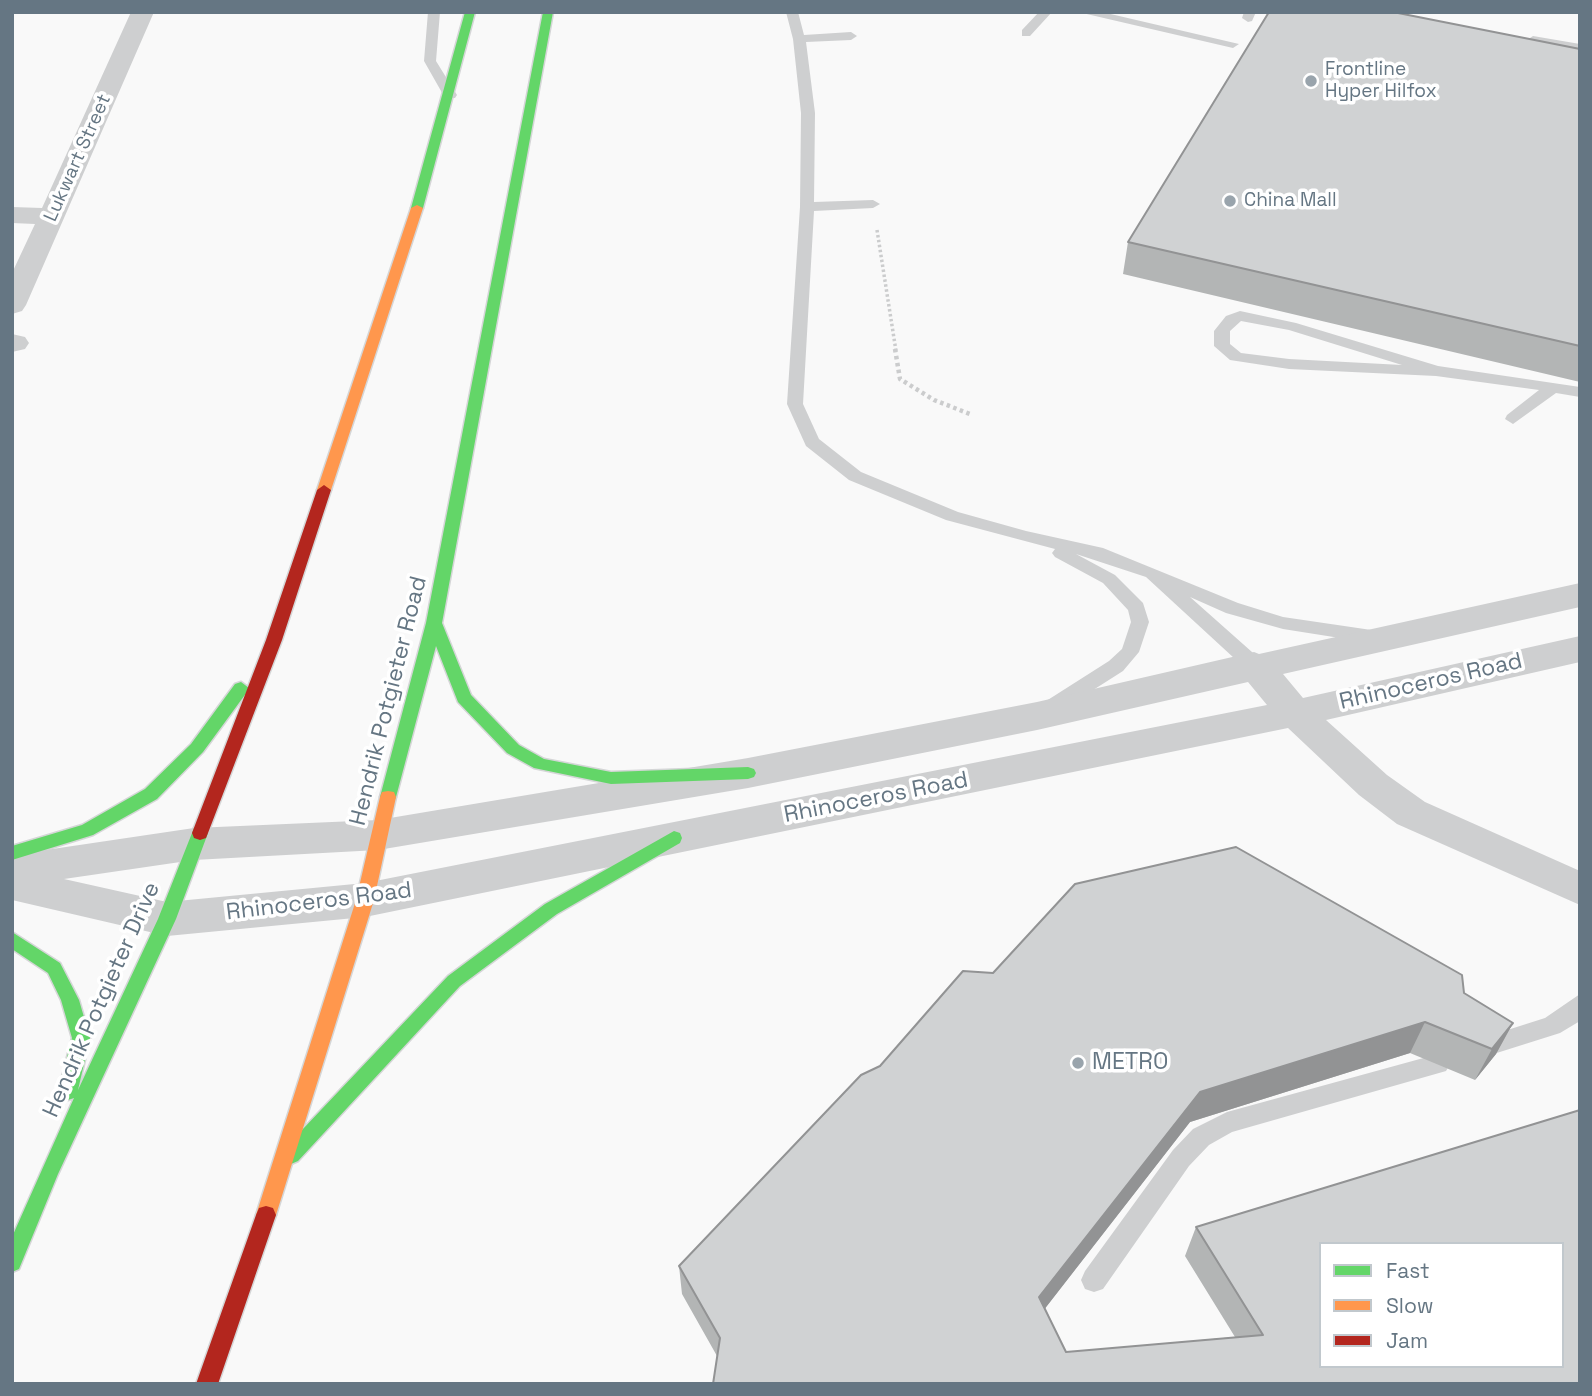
<!DOCTYPE html>
<style>
body{margin:0}
#map{position:relative;width:1592px;height:1396px;overflow:hidden;background:#f9f9f9;font-family:"Space Grotesk",sans-serif}
canvas{display:block}
.frame{position:absolute;inset:0;border:14px solid #657683;pointer-events:none}
.legend{position:absolute;left:1319px;top:1242px;width:245px;height:126px;box-sizing:border-box;background:#fff;border:2px solid #c1c8cd;margin:0;padding:9px 12px;list-style:none;font-size:21px;color:#657683}
.legend li{display:flex;align-items:center;gap:14px;height:35px}
.legend b{width:35px;border:2px solid #c1c8cd}
</style>
<div id="map">
<canvas width="1592" height="1396"></canvas>
<div class="frame"></div>
<ul class="legend">
<li><b style="height:9px;background:#63d668"></b>Fast</li>
<li><b style="height:9px;background:#ff974d"></b>Slow</li>
<li><b style="height:9px;background:#b3261e"></b>Jam</li>
</ul>
</div>
<script>
const context = document.querySelector('canvas').getContext('2d');
context.lineJoin = 'round';
function toPath(rows) {
  const path = new Path2D();
  for (const r of rows) {
    path.moveTo(r[0], r[1]);
    for (let i = 2; i < r.length; i += 2) path.lineTo(r[i], r[i + 1]);
  }
  return path;
}
function stroke(path, color, width, dash) {
  context.strokeStyle = color;
  context.lineWidth = width;
  context.lineCap = dash ? 'butt' : 'round';
  context.setLineDash(dash || []);
  context.stroke(path);
}
function fill(path, color) {
  context.fillStyle = color;
  context.fill(path, 'evenodd');
}
function write(font, color, halo, rows, align = 'center') {
  context.font = font + ' "Space Grotesk",sans-serif';
  context.lineWidth = 7;
  context.setLineDash([]);
  context.textBaseline = 'middle';
  context.strokeStyle = halo;
  context.fillStyle = color;
  for (const [text, x, y, turn = 0] of rows) {
    context.save();
    context.translate(x, y);
    context.rotate((+turn || 0) * Math.PI / 180);
    context.textAlign = isNaN(turn) ? turn : align;
    if (halo) context.strokeText(text, 0, 0);
    context.fillText(text, 0, 0);
    context.restore();
  }
}
const pathFar1 = toPath([
 [877,230,896,351]
]);
const path = toPath([
 [895,349,900,379,934,400,970,414]
]);
const lane = toPath([
 [428,12,440,12,436,61,457,95,455,98,445,98,424,61,428,12],
 [786,12,798,12,804,35,851,32,857,36,851,40,806,42,815,113,814,202,873,200,880,204,873,208,814,211,803,404,819,439,861,472,958,512,1026,531,1103,548,1238,603,1283,617,1385,632,1387,637,1385,642,1378,644,1283,629,1226,613,1190,597,1261,660,1263,665,1261,670,1254,672,1247,670,1146,577,1076,554,1115,575,1143,603,1149,622,1139,652,1123,671,1057,713,1043,713,1040,708,1043,703,1109,661,1122,649,1131,622,1128,610,1103,583,1055,557,1052,553,1055,549,946,520,849,480,806,446,787,404,800,207,801,113,793,39,786,12],
 [1039,12,1052,12,1030,36,1022,36,1022,30,1039,12],
 [1078,12,1102,12,1239,44,1233,48,1078,12],
 [1244,12,1256,12,1252,21,1248,22,1242,18,1244,12],
 [1533,36,1580,44,1580,52,1529,43,1527,40,1533,36],
 [1240,311,1296,323,1438,366,1580,387,1580,397,1556,393,1513,424,1505,419,1507,415,1539,390,1436,376,1289,369,1230,360,1214,346,1214,331,1226,316,1240,311],
 [1241,321,1289,330,1402,365,1289,359,1241,353,1230,344,1230,331,1241,321],
 [1580,994,1580,1021,1560,1033,1484,1057,1476,1054,1473,1047,1476,1040,1545,1018,1580,994],
 [1438,1054,1446,1057,1450,1064,1446,1071,1232,1132,1209,1145,1189,1166,1103,1289,1094,1292,1085,1289,1081,1280,1085,1271,1173,1150,1193,1129,1227,1112,1438,1054]
]);
const street = toPath([
 [131,12,154,12,26,305,22,311,12,314,12,273,35,224,12,223,12,207,42,208,131,12],
 [12,334,25,337,29,343,25,349,12,352,12,334],
 [1580,583,1580,607,1283,674,1303,698,1580,636,1580,662,1326,720,1387,775,1425,802,1580,871,1580,905,1397,824,1359,795,1288,728,365,917,167,936,12,900,12,855,194,828,378,820,748,758,1037,702,1254,652,1259,654,1580,583],
 [1248,682,1267,705,365,883,167,902,64,879,194,860,378,850,748,788,1037,730,1248,682]
]);
const fast = toPath([
 [465,12,475,12,423,208,421,210,413,210,411,208,465,12],
 [543,12,553,12,442,623,471,695,519,745,544,759,611,772,748,767,754,769,756,773,754,777,748,779,611,784,534,768,507,753,458,702,436,646,396,797,394,802,388,803,382,802,380,797,426,623,543,12],
 [241,682,249,688,247,692,203,752,157,799,93,835,12,860,12,846,82,825,145,789,191,744,235,684,241,682],
 [200,826,206,828,208,833,176,919,58,1174,19,1269,12,1272,12,1237,74,1098,68,1100,61,1098,58,1092,72,1038,61,1000,48,973,12,949,12,932,60,963,79,1000,90,1038,78,1090,158,919,192,833,194,828,200,826],
 [674,831,680,833,682,838,680,843,557,914,460,986,298,1161,291,1164,284,1161,281,1155,284,1149,448,976,545,904,674,831]
]);
const slow = toPath([
 [417,205,423,208,331,490,329,493,319,493,317,490,411,208,417,205],
 [388,791,394,792,396,797,374,900,276,1215,273,1222,266,1224,259,1222,256,1215,356,900,380,797,382,792,388,791]
]);
const jam = toPath([
 [324,485,331,490,282,640,208,833,206,838,200,840,194,838,192,833,266,640,317,490,324,485],
 [266,1206,273,1208,276,1215,218,1384,196,1384,256,1215,259,1208,266,1206]
]);
const wall = toPath([
 [1580,49,1580,382,1123,274,1128,242],
 [1464,993,1513,1023,1496,1054,1475,1080,1410,1053,1190,1122,1045,1308,1066,1352,1235,1337,1185,1256,1196,1227,1580,1384,717,1356,682,1294,679,1266]
]);
const shadedWall = toPath([
 [1425,1022,1410,1053,1190,1122,1033,1324,1039,1297,1200,1092],
 [1513,1023,1496,1054,1475,1080,1492,1049]
]);
const building = toPath([
 [1269,12,1393,12,1580,49,1580,346,1128,242,1269,12],
 [1236,847,1462,975,1464,993,1513,1023,1492,1049,1425,1022,1200,1092,1039,1297,1066,1352,1263,1335,1196,1227,1580,1110,1580,1384,713,1384,720,1338,679,1266,861,1075,880,1066,963,971,993,973,1075,884,1236,847],
 [1321,1244,1562,1244,1562,1366,1321,1366,1321,1244]
]);
const markers = [
 [1311,81,7,"#99a4ac"],
 [1230,201,7,"#99a4ac"],
 [1078,1063,7,"#99a4ac"]
];
const farPoinames = [
 ["Frontline",1325,70],
 ["Hyper Hilfox",1325,92],
 ["China Mall",1244,201]
];
const farStreetnames = [
 ["Lukwart Street",78,158,-66]
];
const streetNames = [
 ["Rhinoceros Road",1431,682,-13],
 ["Hendrik Potgieter Road",389,701,-76],
 ["Rhinoceros Road",876,798,-11],
 ["Rhinoceros Road",319,902,-7],
 ["Hendrik Potgieter Drive",102,1000,-66]
];
const poiNames = [
 ["METRO",1092,1063]
];
stroke(fast, '#d5d6d7', 3);
stroke(slow, '#d5d6d7', 3);
stroke(jam, '#d5d6d7', 3);
stroke(pathFar1, '#cbcccd', 3.5, [2.5, 2.5]);
stroke(path, '#cbcccd', 4.5, [3.5, 3.5]);
fill(lane, '#cecfd0');
fill(street, '#cecfd0');
fill(fast, '#63d668');
fill(slow, '#ff974d');
fill(jam, '#b3261e');
fill(wall, '#b3b5b5');
fill(shadedWall, '#929394');
fill(building, '#d0d2d3');
stroke(building, '#929394', 2);
for (const [x, y, r, color] of markers) {
  const dot = new Path2D();
  dot.arc(x, y, r, 0, 2 * Math.PI);
  context.fillStyle = color;
  context.fill(dot);
  stroke(dot, '#fff', 2.5);
}
write('19px', '#657683', '#fff', farPoinames, 'left');
write('19px', '#657683', '#fff', farStreetnames);
write('23px', '#657683', '#fff', streetNames);
write('23px', '#657683', '#fff', poiNames, 'left');
</script>
